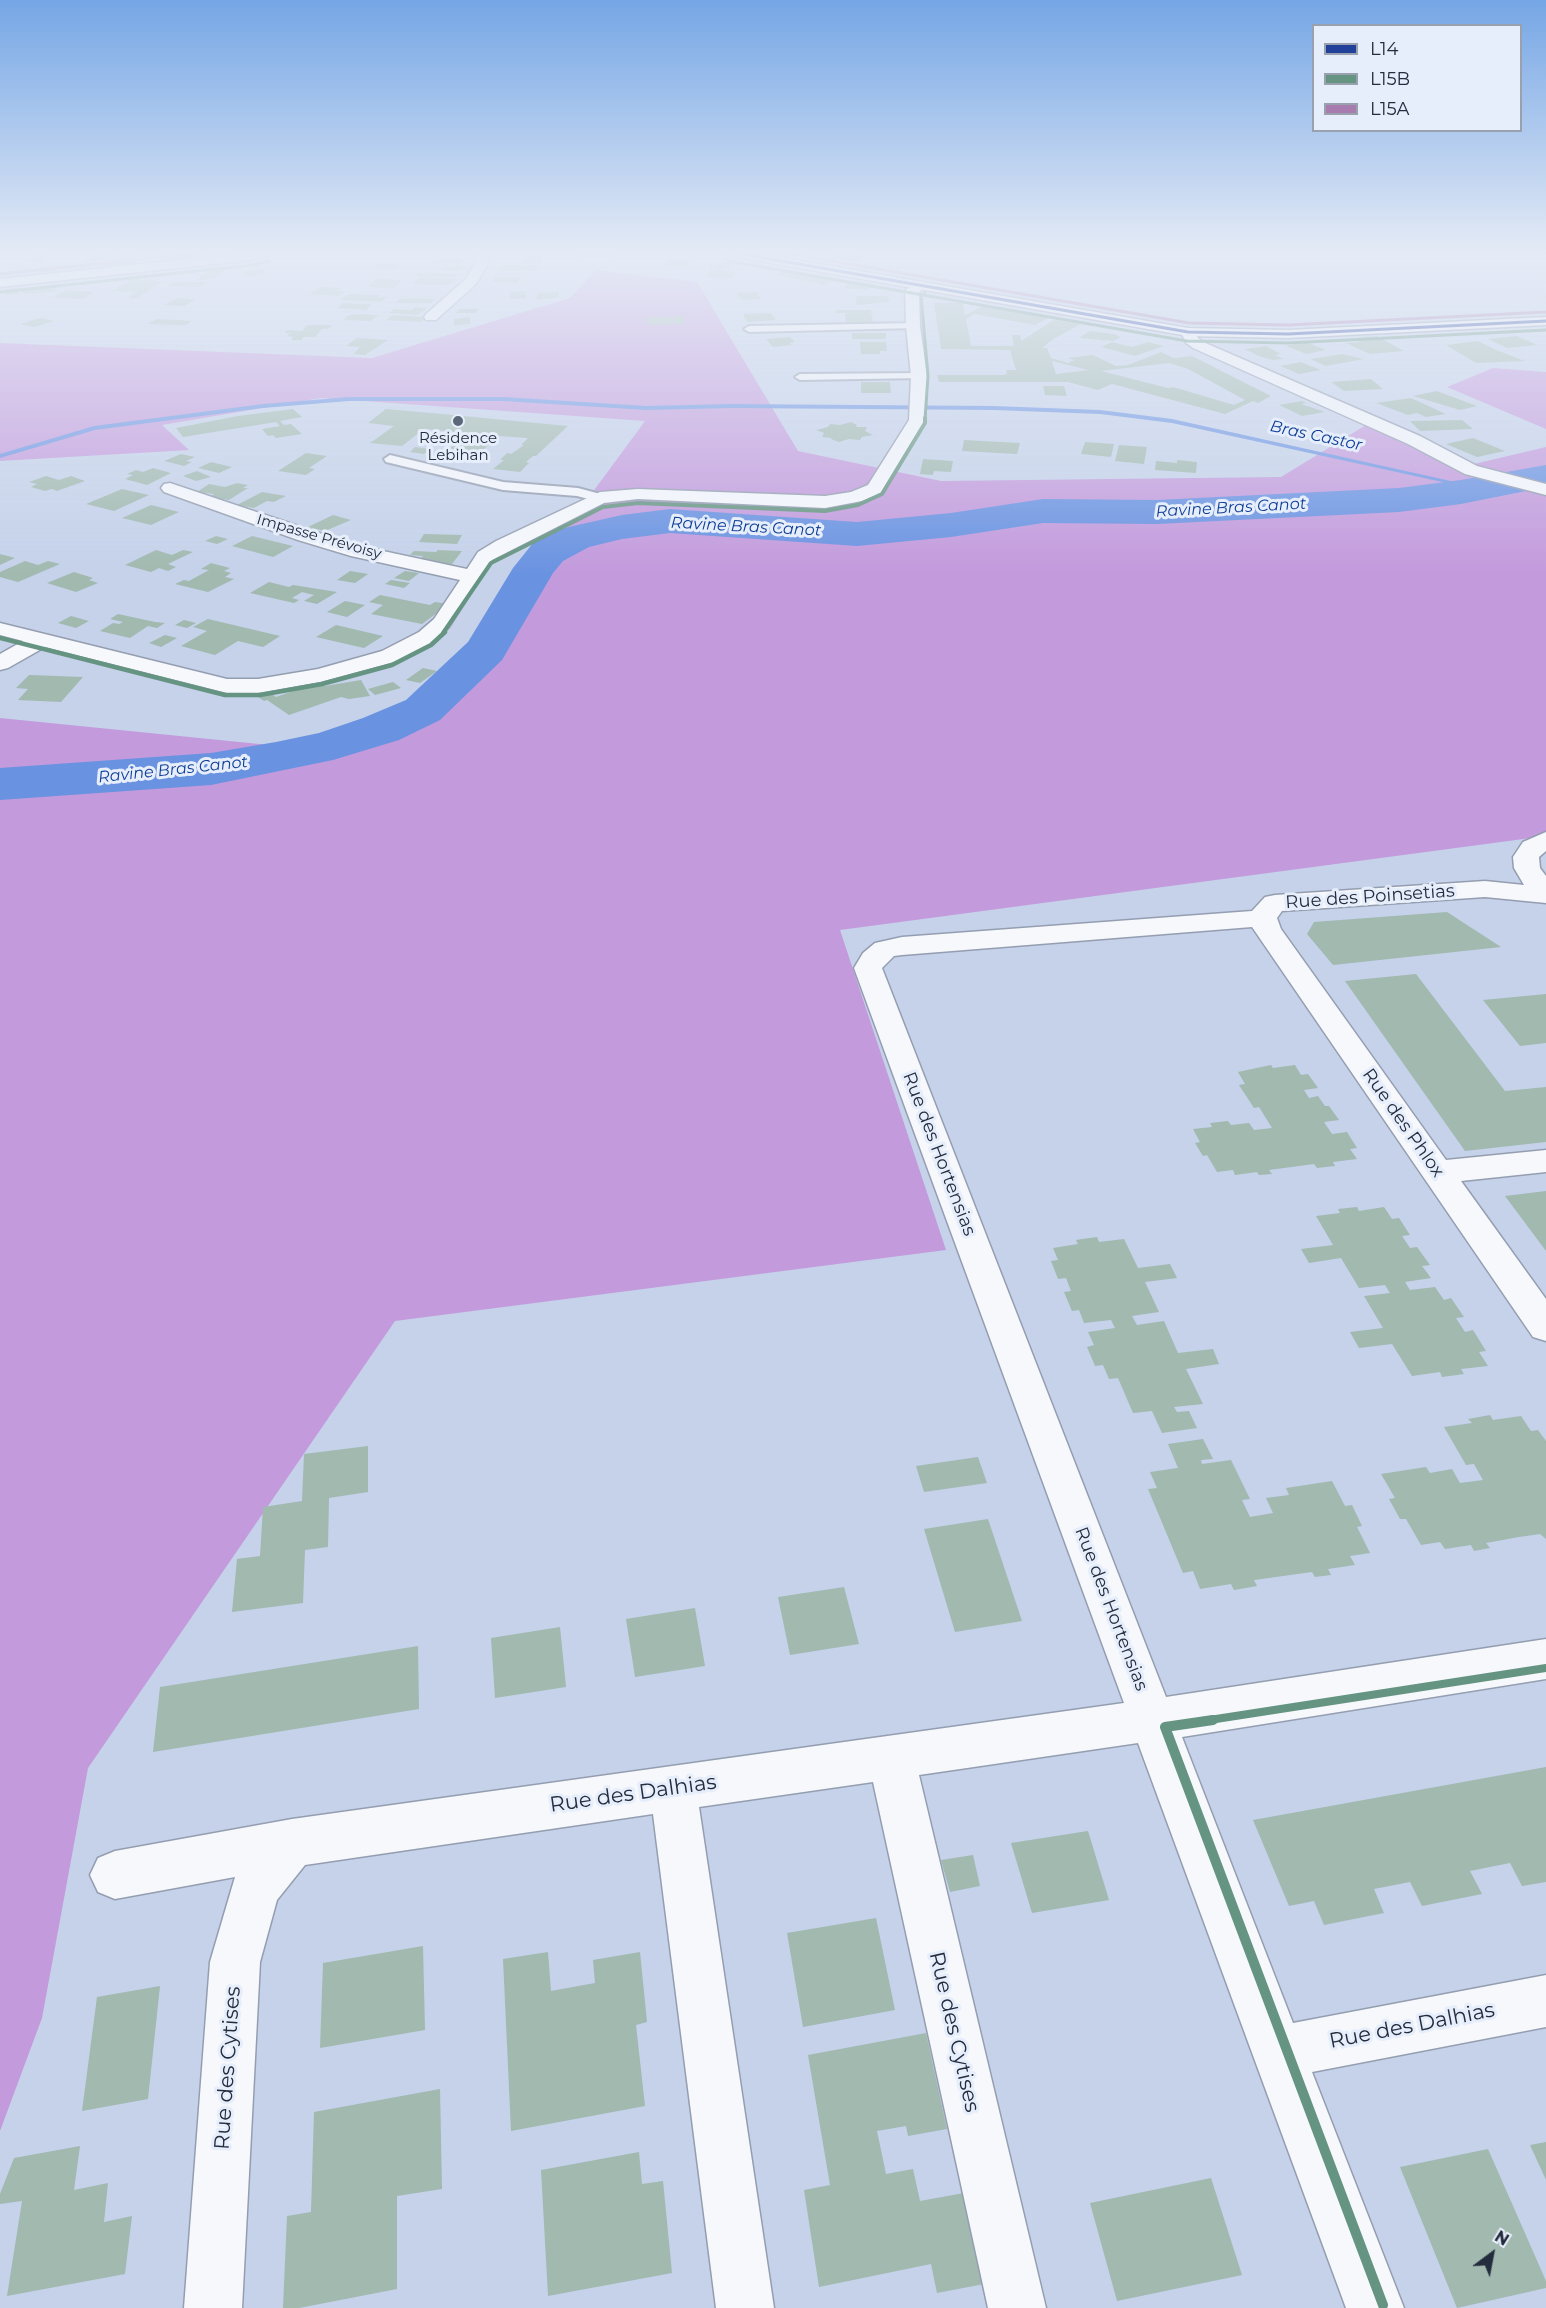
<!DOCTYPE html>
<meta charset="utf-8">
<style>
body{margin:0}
#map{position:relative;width:1546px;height:2308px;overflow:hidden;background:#c5d2ea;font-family:Montserrat,sans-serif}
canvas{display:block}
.legend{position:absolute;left:1312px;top:24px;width:210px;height:108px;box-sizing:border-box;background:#e7eefb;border:2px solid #99a1af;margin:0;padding:8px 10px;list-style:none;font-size:18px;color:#242d3e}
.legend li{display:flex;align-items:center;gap:12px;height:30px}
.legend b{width:30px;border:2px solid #99a1af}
.north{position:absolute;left:1462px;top:2224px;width:60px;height:60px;-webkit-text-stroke:4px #e7eefb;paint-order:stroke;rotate:32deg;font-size:16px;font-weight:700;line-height:24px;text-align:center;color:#242d3e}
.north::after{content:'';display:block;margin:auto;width:21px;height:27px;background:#242d3e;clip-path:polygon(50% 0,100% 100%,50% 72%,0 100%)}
</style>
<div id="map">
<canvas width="1546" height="2308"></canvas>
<ul class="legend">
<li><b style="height:8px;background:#21409a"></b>L14</li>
<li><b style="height:8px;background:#669482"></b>L15B</li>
<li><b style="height:8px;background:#a87cae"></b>L15A</li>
</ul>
<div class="north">N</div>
</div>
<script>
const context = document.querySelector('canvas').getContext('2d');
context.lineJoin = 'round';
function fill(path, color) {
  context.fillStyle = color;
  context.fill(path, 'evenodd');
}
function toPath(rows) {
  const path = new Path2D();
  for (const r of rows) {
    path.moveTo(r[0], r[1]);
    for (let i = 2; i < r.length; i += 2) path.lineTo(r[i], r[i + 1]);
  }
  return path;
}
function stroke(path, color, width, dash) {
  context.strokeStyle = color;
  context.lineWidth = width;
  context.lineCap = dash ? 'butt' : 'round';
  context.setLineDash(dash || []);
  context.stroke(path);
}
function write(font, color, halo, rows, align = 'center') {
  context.font = font + ' Montserrat,sans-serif';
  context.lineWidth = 6;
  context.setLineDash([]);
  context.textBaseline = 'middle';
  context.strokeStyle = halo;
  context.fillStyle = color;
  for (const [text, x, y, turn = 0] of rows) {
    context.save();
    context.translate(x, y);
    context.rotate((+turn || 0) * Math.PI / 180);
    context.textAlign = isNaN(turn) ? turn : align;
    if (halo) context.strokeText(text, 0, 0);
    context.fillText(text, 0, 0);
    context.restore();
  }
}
const forest = toPath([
 [596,270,697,282,798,451,941,481,1281,477,1366,425,1474,464,1546,447,1546,836,840,930,946,1250,395,1321,88,1768,42,2018,0,2131,0,718,279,746,388,718,497,622,645,421,321,398,162,425,189,450,0,461,0,343,372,358,570,298],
 [1493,368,1546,372,1546,429,1447,387]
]);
const stream = toPath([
 [349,397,503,397,646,406,732,404,994,406,1100,410,1172,419,1482,488,1479,490,1172,423,1100,414,994,410,732,408,646,410,503,401,349,401,263,408,95,430,0,458,0,454,94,426,263,404,349,397]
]);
const river = toPath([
 [1546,465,1546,487,1461,504,1399,512,1157,524,1043,523,951,537,857,546,670,533,622,539,589,547,563,561,553,573,502,660,440,720,399,740,333,760,211,785,0,800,0,768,211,753,276,742,319,733,363,718,406,700,468,642,513,568,533,543,560,529,622,515,670,509,857,522,951,513,1043,499,1157,500,1399,488,1461,480,1546,465]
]);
const building = toPath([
 [126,252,142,252,135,257,115,260],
 [102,253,110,256,97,262,83,262],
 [843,253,868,257,858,262,833,258],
 [39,254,50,254,43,259,48,259,43,262,26,261],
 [179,254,195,254,188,260,167,260],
 [577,254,613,254,611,258,575,257],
 [525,256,542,256,542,263,524,264],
 [445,258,466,258,460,264,431,263,435,260],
 [669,258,690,260,685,265,690,265,688,267,662,266],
 [122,260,138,260,133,264,99,266,105,261],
 [726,262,737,264,720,270,708,267],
 [378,264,401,265,396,269,373,269],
 [537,265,537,270,500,271,501,266],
 [48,266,61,266,53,272,40,272],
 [447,266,465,266,461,271,442,270],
 [210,269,226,269,215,278,196,281],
 [262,269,266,274,246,276,242,271],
 [711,270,737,272,732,278,706,277],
 [783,271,809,275,835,278,825,285,776,275],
 [417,273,457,274,455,277,415,276],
 [420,277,457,279,447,285,413,284],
 [495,277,520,277,518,283,492,282],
 [132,279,157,280,154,281,162,282,137,298,128,298,136,292,112,291],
 [376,279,401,280,394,288,368,287],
 [174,282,207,282,201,287,167,286],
 [849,282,875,284,868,290,843,288],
 [55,285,56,292,23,294,23,288],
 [321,287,341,288,338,291,345,291,338,296,310,294],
 [18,288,18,294,6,295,6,289],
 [66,290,94,292,82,299,54,297],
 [525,291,526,298,510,299,510,292],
 [559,292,559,297,537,300,537,293],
 [757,292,761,299,741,300,737,293],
 [349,294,380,295,378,297,387,297,381,302,341,300],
 [856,296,888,296,889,302,857,305],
 [177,298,196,299,184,306,165,305],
 [411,298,430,299,435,299,431,303,395,303,399,299],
 [342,303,368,304,372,304,366,310,338,308],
 [934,303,963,303,965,315,983,306,1049,318,1035,325,975,314,966,319,971,346,1014,346,1012,335,1020,335,1021,341,1054,320,1081,324,1055,338,1042,348,1047,348,1051,358,1068,363,1074,360,1067,358,1093,355,1116,366,1128,365,1161,352,1174,358,1192,356,1271,396,1258,403,1253,401,1225,414,1112,384,1098,390,1068,382,939,382,937,375,1004,375,1007,374,1006,370,1016,370,1010,350,941,349],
 [1052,361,1088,370,1056,374],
 [1169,363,1188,369,1245,400,1234,405,1173,387,1168,388,1101,371],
 [415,307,427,308,418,315,389,313,394,309,412,310],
 [459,309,478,309,475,313,456,313],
 [836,310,871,310,873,323,846,323,845,313,836,313],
 [771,313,776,320,747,322,743,314],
 [349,315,361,314,378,315,371,321,343,320],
 [393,315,427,317,421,322,386,320],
 [683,316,685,324,648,325,647,317],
 [470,317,470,324,454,325,454,319],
 [40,318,54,321,34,327,20,324],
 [157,319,192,321,186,325,147,324],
 [307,325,332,325,328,329,322,329,315,337,304,337,301,340,291,340,293,337,287,336,290,333,285,333,287,330,302,331],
 [1090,331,1113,334,1121,337,1113,341,1079,338],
 [852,333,886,333,886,339,852,339],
 [1377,336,1404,351,1370,354,1346,343,1360,342,1354,338],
 [1517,336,1537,345,1507,348,1488,339],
 [790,337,795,342,789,343,792,345,773,347,766,339],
 [357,338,388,340,365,355,353,354,360,347,346,346],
 [1478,341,1494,349,1525,361,1476,363,1446,345],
 [860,342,886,342,887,351,880,351,880,354,861,354],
 [1112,342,1132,347,1148,342,1164,346,1135,356,1101,347],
 [1306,342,1326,350,1306,354,1286,346],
 [1266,346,1281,354,1275,355,1284,359,1273,360,1261,357,1244,349],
 [1342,354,1364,359,1326,366,1310,359],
 [1301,362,1321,370,1299,374,1280,366],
 [1371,379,1383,389,1344,391,1331,382],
 [861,382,890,382,891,393,861,393],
 [1043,386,1064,386,1067,396,1045,395],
 [1437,391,1477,406,1460,410,1413,396],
 [1411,398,1446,414,1426,417,1417,413,1408,415,1376,403],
 [1302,401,1306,403,1301,404,1325,412,1302,416,1279,405],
 [293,409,302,417,280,421,284,425,291,424,302,434,276,438,273,435,268,436,262,429,280,426,276,422,183,437,176,428,238,416],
 [386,409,442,414,568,426,536,456,533,456,526,462,529,463,520,472,493,469,504,460,500,460,507,453,511,454,524,445,521,445,528,438,498,436,479,454,464,463,437,459,468,433,424,429,402,446,370,443,394,426,368,423],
 [1462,420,1473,429,1420,431,1410,421],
 [851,422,857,425,856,427,867,427,865,431,873,435,862,437,860,440,849,439,839,442,831,439,832,438,822,437,824,433,816,430,828,427,830,424,840,425],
 [1473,438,1505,451,1477,457,1446,444],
 [964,440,1020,443,1017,454,962,451],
 [1085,442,1114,444,1111,457,1081,454],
 [1119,445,1147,447,1144,464,1115,461],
 [415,447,422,448,430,449,424,454,410,452],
 [306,453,327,456,309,468,315,469,306,475,278,471],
 [181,454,195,457,186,461,192,462,184,466,164,461],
 [923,459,953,461,951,472,934,471,933,475,920,474],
 [1177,460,1197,462,1196,473,1155,470,1156,461,1177,463],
 [211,462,232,467,219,473,198,468],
 [153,468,171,473,147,485,125,479,133,475,127,474,136,470,143,472],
 [197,471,211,477,196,481,183,476],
 [46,476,59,480,71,476,85,481,57,491,52,489,45,491,31,487,37,484,29,482],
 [237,483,248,485,243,488,248,488,229,500,209,497,214,494,197,492,209,484,225,487],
 [122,489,149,495,114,511,86,504],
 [262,492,286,496,274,502,267,501,254,508,237,505],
 [151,505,179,512,151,525,122,518],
 [333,515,351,520,325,531,308,527],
 [424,534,462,535,457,544,419,542],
 [216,536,228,539,217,544,205,541],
 [252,536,293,546,273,557,232,546],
 [156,550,172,555,183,550,193,552,168,564,176,567,168,571,159,568,151,572,125,565],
 [438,550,462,551,452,564,418,562,423,556,410,555,414,551,436,552],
 [0,554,15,558,0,565],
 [25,561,38,565,48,561,60,564,18,582,0,577,0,572],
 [211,563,230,568,224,571,231,573,225,577,234,579,208,592,175,584,184,580,189,581,209,570,201,569],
 [350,571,368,574,355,583,337,580],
 [405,571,419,573,409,581,394,578],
 [74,572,93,578,89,580,98,583,76,592,47,583],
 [391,580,410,583,404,588,385,584],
 [269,582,289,587,293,585,337,592,317,604,304,601,314,595,302,592,292,598,299,600,294,603,250,593],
 [380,595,430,605,435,602,449,604,422,624,371,614,383,605,369,602],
 [345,601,365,605,347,617,327,612],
 [118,614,155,622,165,623,157,628,148,626,130,638,100,631,113,623,119,624,123,622,110,619],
 [71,616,89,621,76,628,58,623],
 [208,619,280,636,263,647,238,641,215,655,181,646,207,631,193,627],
 [184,620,196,623,187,628,175,625],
 [336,625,383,636,364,648,316,637],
 [165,635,177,638,161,647,149,643],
 [423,668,437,671,420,683,406,680],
 [29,675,83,677,61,702,18,700,28,689,16,688],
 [361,680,370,696,349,699,341,697,289,715,267,700,264,701,255,695,267,691,276,697,319,682,325,686],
 [393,682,401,688,375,695,368,689],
 [1447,912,1501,947,1333,965,1307,934,1314,922],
 [1416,974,1505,1091,1546,1087,1546,1142,1465,1151,1345,981],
 [1546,994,1546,1043,1520,1046,1483,1000],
 [1271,1065,1273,1068,1295,1065,1301,1075,1308,1074,1318,1088,1304,1090,1309,1098,1318,1096,1325,1106,1329,1106,1339,1120,1324,1122,1332,1134,1347,1132,1357,1148,1350,1149,1357,1159,1333,1162,1335,1166,1317,1168,1314,1164,1269,1170,1272,1174,1259,1175,1257,1172,1235,1175,1233,1170,1217,1172,1207,1155,1203,1156,1195,1143,1200,1142,1193,1129,1212,1127,1210,1123,1228,1121,1231,1125,1249,1123,1254,1130,1272,1128,1259,1107,1254,1108,1239,1085,1245,1084,1238,1072],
 [1546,1191,1546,1251,1505,1196],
 [1357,1207,1359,1211,1384,1207,1392,1219,1399,1218,1410,1235,1402,1236,1410,1248,1417,1247,1430,1265,1422,1266,1431,1278,1405,1282,1410,1290,1435,1287,1444,1300,1451,1298,1464,1317,1456,1318,1465,1332,1473,1330,1486,1351,1479,1352,1488,1366,1461,1369,1464,1374,1442,1377,1440,1372,1412,1376,1392,1344,1359,1348,1350,1332,1383,1328,1364,1296,1390,1293,1385,1285,1359,1288,1341,1258,1309,1263,1301,1249,1333,1245,1316,1216,1340,1213,1338,1209],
 [1097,1237,1099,1242,1124,1239,1138,1268,1170,1264,1177,1278,1145,1282,1159,1312,1132,1316,1137,1325,1164,1321,1178,1353,1213,1349,1219,1364,1186,1369,1203,1404,1174,1407,1177,1412,1189,1411,1197,1428,1162,1433,1152,1411,1133,1413,1118,1378,1109,1379,1103,1365,1095,1366,1087,1347,1094,1345,1088,1332,1115,1328,1111,1320,1084,1323,1079,1310,1072,1311,1064,1292,1071,1291,1066,1278,1058,1279,1051,1261,1058,1260,1053,1248,1078,1244,1076,1240],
 [1490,1415,1493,1420,1521,1416,1531,1431,1538,1430,1546,1441,1546,1539,1540,1534,1519,1537,1486,1543,1490,1548,1474,1551,1471,1545,1445,1549,1440,1542,1421,1545,1406,1519,1400,1519,1389,1499,1395,1498,1381,1474,1426,1467,1430,1473,1452,1469,1460,1483,1483,1480,1474,1464,1466,1465,1444,1427,1472,1423,1468,1419],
 [1203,1439,1213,1459,1201,1460,1202,1464,1231,1460,1250,1499,1242,1500,1250,1517,1273,1513,1266,1498,1289,1495,1286,1488,1332,1481,1345,1506,1352,1505,1362,1526,1357,1527,1370,1553,1350,1556,1355,1565,1328,1569,1331,1575,1315,1577,1312,1572,1254,1580,1257,1586,1234,1590,1231,1584,1200,1589,1193,1571,1183,1573,1148,1489,1157,1488,1150,1472,1178,1468,1168,1444],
 [368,1446,368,1492,329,1498,328,1547,305,1550,303,1603,232,1612,237,1559,260,1556,263,1507,302,1501,304,1454],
 [978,1457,987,1483,924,1492,916,1466],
 [988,1519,1022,1621,955,1632,924,1529],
 [844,1587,859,1644,790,1655,778,1597],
 [695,1608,705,1666,635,1677,626,1619],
 [560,1627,566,1687,495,1698,491,1638],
 [418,1646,419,1709,153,1752,160,1687],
 [1546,1767,1546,1882,1522,1886,1510,1863,1470,1871,1482,1894,1422,1906,1410,1882,1374,1889,1384,1913,1324,1925,1314,1901,1289,1906,1253,1820],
 [1088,1831,1109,1900,1032,1913,1011,1843],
 [973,1855,980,1886,950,1892,941,1860],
 [876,1918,895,2010,803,2027,787,1933],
 [423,1946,425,2030,320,2048,323,1963],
 [548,1952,551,1991,595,1983,593,1960,640,1952,647,2022,636,2025,645,2106,511,2131,503,1959],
 [160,1986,148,2099,82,2111,97,1997],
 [926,2033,947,2129,908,2136,906,2126,877,2131,886,2174,913,2169,920,2201,964,2193,984,2284,937,2293,931,2264,819,2287,804,2190,830,2185,808,2055],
 [440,2089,442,2189,397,2196,397,2289,299,2308,283,2308,287,2216,311,2212,314,2112],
 [1546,2142,1546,2180,1530,2145],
 [80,2146,74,2190,108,2183,104,2222,132,2216,125,2274,7,2296,22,2201,0,2204,0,2194,14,2158],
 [1488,2149,1546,2281,1546,2288,1457,2308,1400,2167],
 [639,2152,642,2184,663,2181,672,2273,548,2296,541,2170],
 [1211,2178,1242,2275,1117,2301,1090,2203]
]);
const lane = toPath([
 [913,323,917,324,917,328,749,332,744,329,749,326,913,323],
 [919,373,923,374,923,378,800,380,795,377,800,374,919,373],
 [390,455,503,482,578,488,604,495,606,498,600,502,577,496,503,490,386,462,384,459,390,455]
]);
const street = toPath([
 [254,252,273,252,272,255,252,260,0,287,0,279,254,252],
 [477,252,489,252,488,264,476,284,436,320,426,320,424,317,426,314,466,279,474,264,477,252],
 [921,281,928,285,919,292,920,326,927,376,925,420,881,493,862,501,825,508,638,499,604,503,492,560,449,627,435,642,398,661,320,682,258,693,227,693,45,647,8,668,0,670,0,654,23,641,0,635,0,623,227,679,258,679,318,669,382,651,419,632,434,619,460,580,351,556,298,540,164,492,161,488,164,484,170,483,355,545,467,569,478,552,496,541,600,492,638,489,825,496,851,492,868,485,909,420,911,376,906,326,905,290,921,281],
 [1188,328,1193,329,1198,338,1203,342,1420,436,1477,466,1546,484,1546,495,1465,474,1408,444,1193,348,1186,343,1181,332,1188,328],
 [1546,832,1546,851,1539,857,1540,868,1546,876,1546,903,1485,897,1282,911,1277,918,1281,929,1446,1160,1546,1150,1546,1172,1461,1181,1546,1299,1546,1341,1533,1337,1252,927,902,955,894,956,882,968,1166,1697,1546,1639,1546,1679,1182,1737,1293,2023,1546,1975,1546,2027,1312,2072,1404,2308,1346,2308,1138,1743,919,1775,1046,2308,988,2308,873,1782,699,1807,774,2308,716,2308,653,1814,305,1865,277,1900,260,1962,242,2308,184,2308,210,1962,235,1877,115,1899,98,1892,90,1875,98,1858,115,1851,292,1819,1124,1703,854,968,863,953,875,943,902,937,1252,911,1265,897,1275,895,1485,881,1524,885,1514,868,1513,857,1523,842,1546,832]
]);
const secondary = toPath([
 [724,252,750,252,1188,328,1288,330,1546,317,1546,325,1288,338,1188,336,730,256,724,252]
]);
const bus1 = toPath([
 [730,252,1188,332,1288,334,1546,321]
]);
const bus2Far4 = toPath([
 [728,261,1187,341,1288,343,1546,330],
 [1,292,253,265,269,261],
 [925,293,921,295,928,376,925,419]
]);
const bus2Far3 = toPath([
 [443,633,491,563,603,507,638,503,825,511,858,505,882,494,925,423,925,418]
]);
const bus2Far2 = toPath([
 [0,638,225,695,260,695,322,684,392,665,431,645,445,632]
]);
const bus2Far1 = toPath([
 [1203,1721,1546,1668]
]);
const bus2 = toPath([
 [1213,1720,1165,1727,1383,2305]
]);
const bus3 = toPath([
 [780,252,1189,323,1288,325,1546,312],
 [0,274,209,252]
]);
const markers = [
 [458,421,6,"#5c677a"]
];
const farPoinames = [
 ["Résidence",458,439],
 ["Lebihan",458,456]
];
const farStreetnames = [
 ["Impasse Prévoisy",319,537,16]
];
const farWaternames = [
 ["Bras Castor",1316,436,12],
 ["Ravine Bras Canot",1231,508,-3],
 ["Ravine Bras Canot",746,527,3],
 ["Ravine Bras Canot",173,770,-6]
];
const streetNames = [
 ["Rue des Poinsetias",1370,897,-4],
 ["Rue des Phlox",1403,1123,55],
 ["Rue des Hortensias",939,1154,69],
 ["Rue des Hortensias",1111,1609,69]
];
const nearStreetnames = [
 ["Rue des Dalhias",633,1794,-8],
 ["Rue des Dalhias",1412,2026,-11],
 ["Rue des Cytises",954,2032,77],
 ["Rue des Cytises",228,2068,-86]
];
fill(forest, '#c39adc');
fill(stream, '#6992e1');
fill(river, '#6992e1');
fill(building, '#a1b9af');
stroke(lane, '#949eb0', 4);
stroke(street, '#949eb0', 3);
stroke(secondary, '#949eb0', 3);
fill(lane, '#f6f8fc');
fill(street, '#f6f8fc');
fill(secondary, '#f6f8fc');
stroke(bus1, '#21409a', 3);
stroke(bus2Far4, '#669482', 3);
stroke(bus2Far3, '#669482', 4);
stroke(bus2Far2, '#669482', 4.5);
stroke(bus2Far1, '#669482', 8);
stroke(bus2, '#669482', 10);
stroke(bus3, '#a87cae', 3);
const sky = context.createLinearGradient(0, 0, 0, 575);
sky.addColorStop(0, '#75a6e5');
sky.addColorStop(0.44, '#e5ebf6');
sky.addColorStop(1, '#e5ebf600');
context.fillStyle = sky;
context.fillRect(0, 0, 1546, 575);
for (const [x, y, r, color] of markers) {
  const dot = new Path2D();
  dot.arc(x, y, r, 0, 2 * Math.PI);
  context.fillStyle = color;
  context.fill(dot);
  stroke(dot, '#e7eefb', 2);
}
write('15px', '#242d3e', '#e7eefb', farPoinames);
write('15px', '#242d3e', '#e7eefb', farStreetnames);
write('italic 16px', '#0e3e98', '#e7eefb', farWaternames);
write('18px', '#242d3e', '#e7eefb', streetNames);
write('21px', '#242d3e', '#e7eefb', nearStreetnames);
</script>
